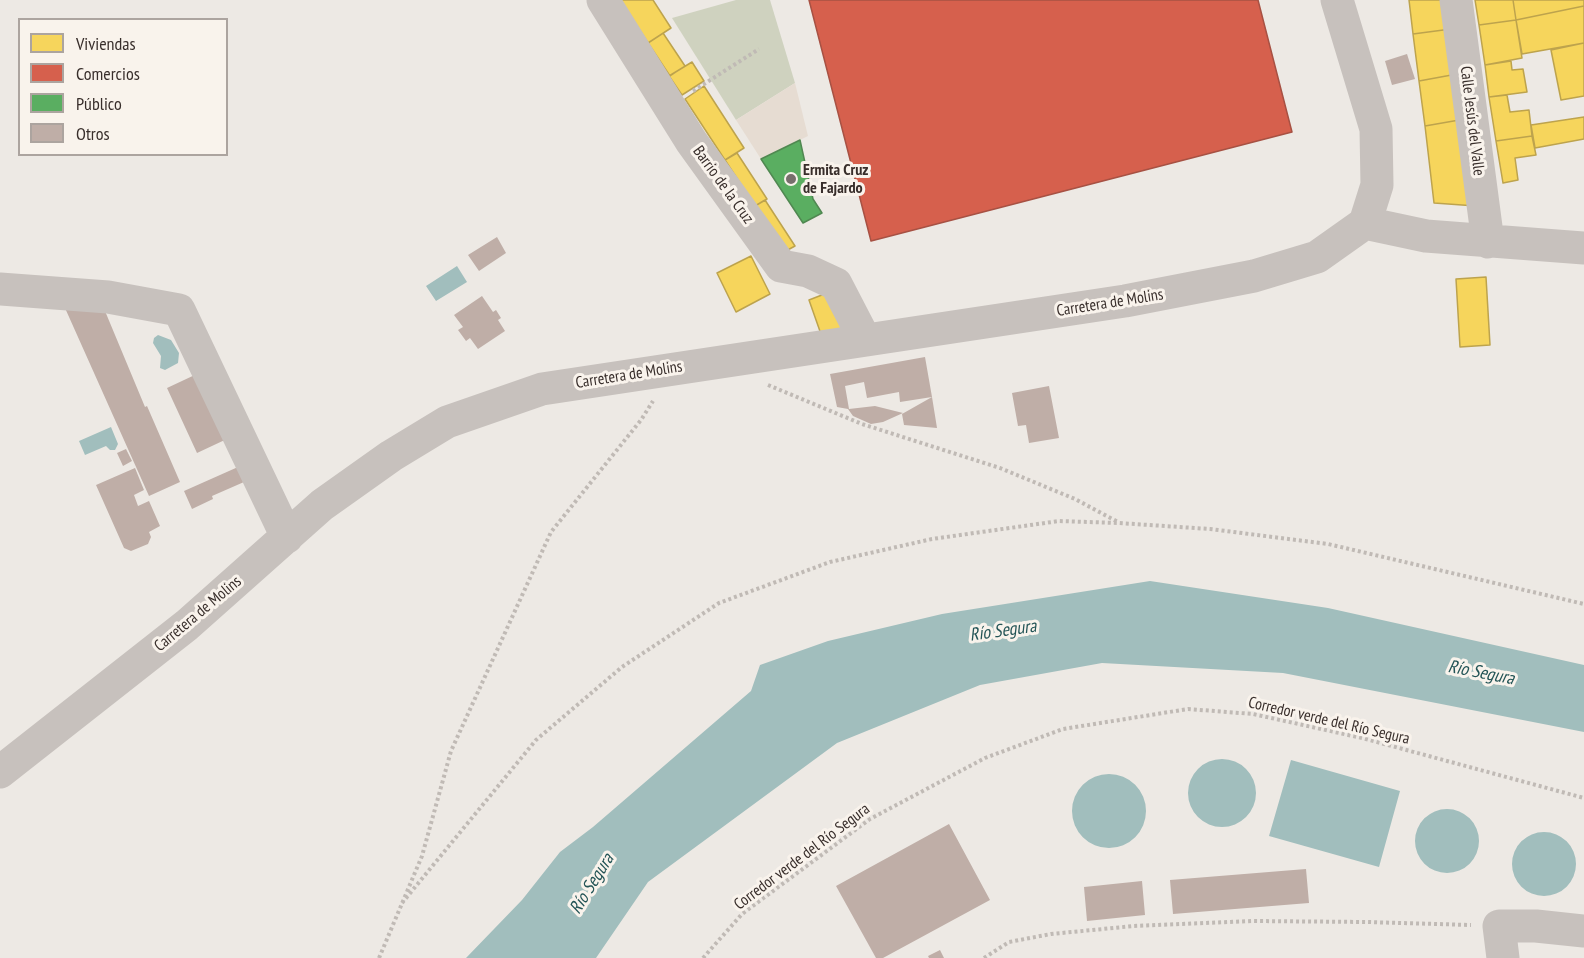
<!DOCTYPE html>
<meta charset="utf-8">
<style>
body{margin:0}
#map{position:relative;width:1584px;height:958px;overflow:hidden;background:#ede9e4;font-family:"PT Sans Narrow",sans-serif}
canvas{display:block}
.legend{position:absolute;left:18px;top:18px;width:210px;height:138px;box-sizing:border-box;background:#f9f3ec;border:2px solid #aca49f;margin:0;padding:8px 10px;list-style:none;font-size:18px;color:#382e2b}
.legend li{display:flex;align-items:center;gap:12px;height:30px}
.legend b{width:30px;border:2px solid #aca49f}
</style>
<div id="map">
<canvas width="1584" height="958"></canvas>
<ul class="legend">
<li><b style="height:16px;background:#f6d55c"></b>Viviendas</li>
<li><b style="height:16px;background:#d6604d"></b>Comercios</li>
<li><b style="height:16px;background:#5aae61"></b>Público</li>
<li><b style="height:16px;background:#bfaea7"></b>Otros</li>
</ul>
</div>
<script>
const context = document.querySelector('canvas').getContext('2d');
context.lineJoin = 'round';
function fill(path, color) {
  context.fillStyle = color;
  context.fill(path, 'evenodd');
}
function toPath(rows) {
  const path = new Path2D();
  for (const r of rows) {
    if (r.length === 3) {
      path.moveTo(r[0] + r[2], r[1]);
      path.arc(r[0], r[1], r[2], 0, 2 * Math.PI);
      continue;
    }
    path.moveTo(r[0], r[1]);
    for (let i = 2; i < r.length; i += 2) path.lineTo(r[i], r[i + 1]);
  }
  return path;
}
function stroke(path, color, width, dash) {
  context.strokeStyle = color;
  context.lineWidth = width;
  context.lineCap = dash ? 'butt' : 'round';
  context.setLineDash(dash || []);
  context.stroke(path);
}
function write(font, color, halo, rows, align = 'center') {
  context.font = font + ' "PT Sans Narrow",sans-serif';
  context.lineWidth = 6;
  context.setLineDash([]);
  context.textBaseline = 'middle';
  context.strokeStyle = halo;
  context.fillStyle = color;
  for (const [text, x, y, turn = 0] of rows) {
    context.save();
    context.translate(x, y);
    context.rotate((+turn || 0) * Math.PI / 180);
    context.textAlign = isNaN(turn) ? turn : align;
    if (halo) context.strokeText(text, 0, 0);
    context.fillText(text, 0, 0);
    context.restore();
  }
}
const green = toPath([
 [736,0,770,0,795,83,736,120,672,18]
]);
const plaza = toPath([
 [795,83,808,136,761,159,736,120]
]);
const water = toPath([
 [457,266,467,282,436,301,426,286],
 [158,335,171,340,179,353,178,363,165,370,160,368,161,356,153,343,154,338],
 [111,427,118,444,115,450,110,450,106,446,85,455,79,441],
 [1150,581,1328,608,1584,665,1584,732,1283,673,1102,663,980,685,837,743,648,882,596,958,466,958,522,900,560,852,593,827,751,691,760,665,828,641,942,614],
 [1222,793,34],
 [1291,760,1400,791,1379,867,1269,836],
 [1109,811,37],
 [1447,841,32],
 [1544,864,32]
]);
const homes = toPath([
 [620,0,653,0,671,28,648,43,620,0],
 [1409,0,1447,0,1451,29,1413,34,1409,0],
 [1475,0,1513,0,1516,20,1479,25,1475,0],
 [1513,0,1584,0,1584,6,1516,20,1513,0],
 [1584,6,1584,43,1522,54,1516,20,1584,6],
 [1516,20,1522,58,1485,65,1479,25,1516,20],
 [1451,29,1457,74,1419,81,1413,34,1451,29],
 [663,33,685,66,670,76,648,43,663,33],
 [1584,43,1584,96,1561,100,1551,50,1584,43],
 [1511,61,1512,70,1523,69,1527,92,1489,97,1485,65,1511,61],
 [692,62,704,81,682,95,669,76,692,62],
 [1457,74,1465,119,1425,126,1419,81,1457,74],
 [704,86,744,148,725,160,685,99,704,86],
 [1507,95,1510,112,1529,110,1532,136,1496,141,1489,97,1507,95],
 [1584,117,1584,139,1535,148,1531,125,1584,117],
 [1465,119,1476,206,1434,203,1425,126,1465,119],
 [1532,136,1536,155,1515,158,1518,180,1503,183,1496,141,1532,136],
 [737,153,767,199,755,206,725,160,737,153],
 [765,200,795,246,784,252,755,206,765,200],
 [751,256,770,294,736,312,717,273,751,256],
 [1486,277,1490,345,1460,347,1456,279,1486,277],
 [827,293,844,329,822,337,809,300,827,293]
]);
const shops = toPath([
 [809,0,1258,0,1292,132,871,241,809,0]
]);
const public = toPath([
 [800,140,813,199,822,213,803,223,761,159,800,140]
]);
const building = toPath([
 [1407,54,1415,79,1392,85,1385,61],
 [497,237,506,253,479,271,468,255],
 [482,296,493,312,496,310,501,318,498,320,505,331,478,349,470,338,466,341,458,330,463,327,454,315],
 [65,308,105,311,145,407,147,406,180,482,149,496],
 [925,357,932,397,900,402,899,392,867,398,864,382,845,386,849,409,875,406,903,413,883,422,871,424,853,416,848,409,837,407,830,374],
 [199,373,229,438,197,453,167,388],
 [1049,386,1059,438,1029,443,1026,425,1018,426,1012,393],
 [932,397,937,428,904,425,902,414],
 [126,449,132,461,123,466,117,453],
 [238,467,244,482,212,496,213,499,192,509,184,491],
 [135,468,144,490,134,495,138,506,149,501,160,526,149,532,151,537,148,544,131,551,124,548,96,485],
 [949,824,990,900,883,958,876,958,836,886],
 [1306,869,1309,903,1173,914,1170,880],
 [1142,881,1145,915,1087,921,1084,887],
 [940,950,944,958,929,958,928,956]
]);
const path = toPath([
 [693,91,759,49],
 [768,385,862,424,1000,468,1075,499,1118,522],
 [402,903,536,740,622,667,719,603,830,562,932,539,1059,521,1119,523,1210,529,1328,544,1584,604],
 [379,958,422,856,451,751,551,532,641,420,653,401],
 [703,958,742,914,870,819,985,758,1063,729,1188,709,1253,714,1362,738,1584,798],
 [984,958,1009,942,1051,934,1134,926,1252,921,1367,922,1471,925]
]);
const minor = toPath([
 [603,0,691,141,781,266,808,271,836,284,865,340],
 [1456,0,1488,242],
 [1365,223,1426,236,1584,248],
 [0,289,108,297,179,310,287,537],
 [0,772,187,625,322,505,391,456,447,422,542,389,1125,301,1254,276,1317,257,1365,223,1377,185,1376,129,1337,0],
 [1503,958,1499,926,1536,926,1584,931]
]);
const markers = [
 [791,179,6,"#776f6c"]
];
const streetNames = [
 ["Calle Jesús del Valle",1472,121,83],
 ["Barrio de la Cruz",723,185,54],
 ["Carretera de Molins",1110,303,-9],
 ["Carretera de Molins",629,375,-9],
 ["Carretera de Molins",198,614,-40],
 ["Corredor verde del Río Segura",1329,721,13],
 ["Corredor verde del Río Segura",802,857,-37]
];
const poiNames = [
 ["Ermita Cruz",803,170],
 ["de Fajardo",803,188]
];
const waterNames = [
 ["Río Segura",1003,631,-8],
 ["Río Segura",1481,673,11],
 ["Río Segura",592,884,-58]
];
fill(green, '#cfd2bf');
fill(plaza, '#e6dcd2');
fill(water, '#a1bebd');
fill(homes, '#f6d55c');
stroke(homes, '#bda34d', 1.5);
fill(shops, '#d6604d');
stroke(shops, '#a75143', 1.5);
fill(public, '#5aae61');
stroke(public, '#508851', 1.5);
fill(building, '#bfaea7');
stroke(path, '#c0bab5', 4, [3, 3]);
stroke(minor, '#c7c1bd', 33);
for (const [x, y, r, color] of markers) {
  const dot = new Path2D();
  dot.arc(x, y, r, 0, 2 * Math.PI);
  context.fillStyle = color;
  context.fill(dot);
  stroke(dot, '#f9f3ec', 2);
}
write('16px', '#382e2b', '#f9f3ec', streetNames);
write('bold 16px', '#382e2b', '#f9f3ec', poiNames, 'left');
write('italic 18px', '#235456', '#f9f3ec', waterNames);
</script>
